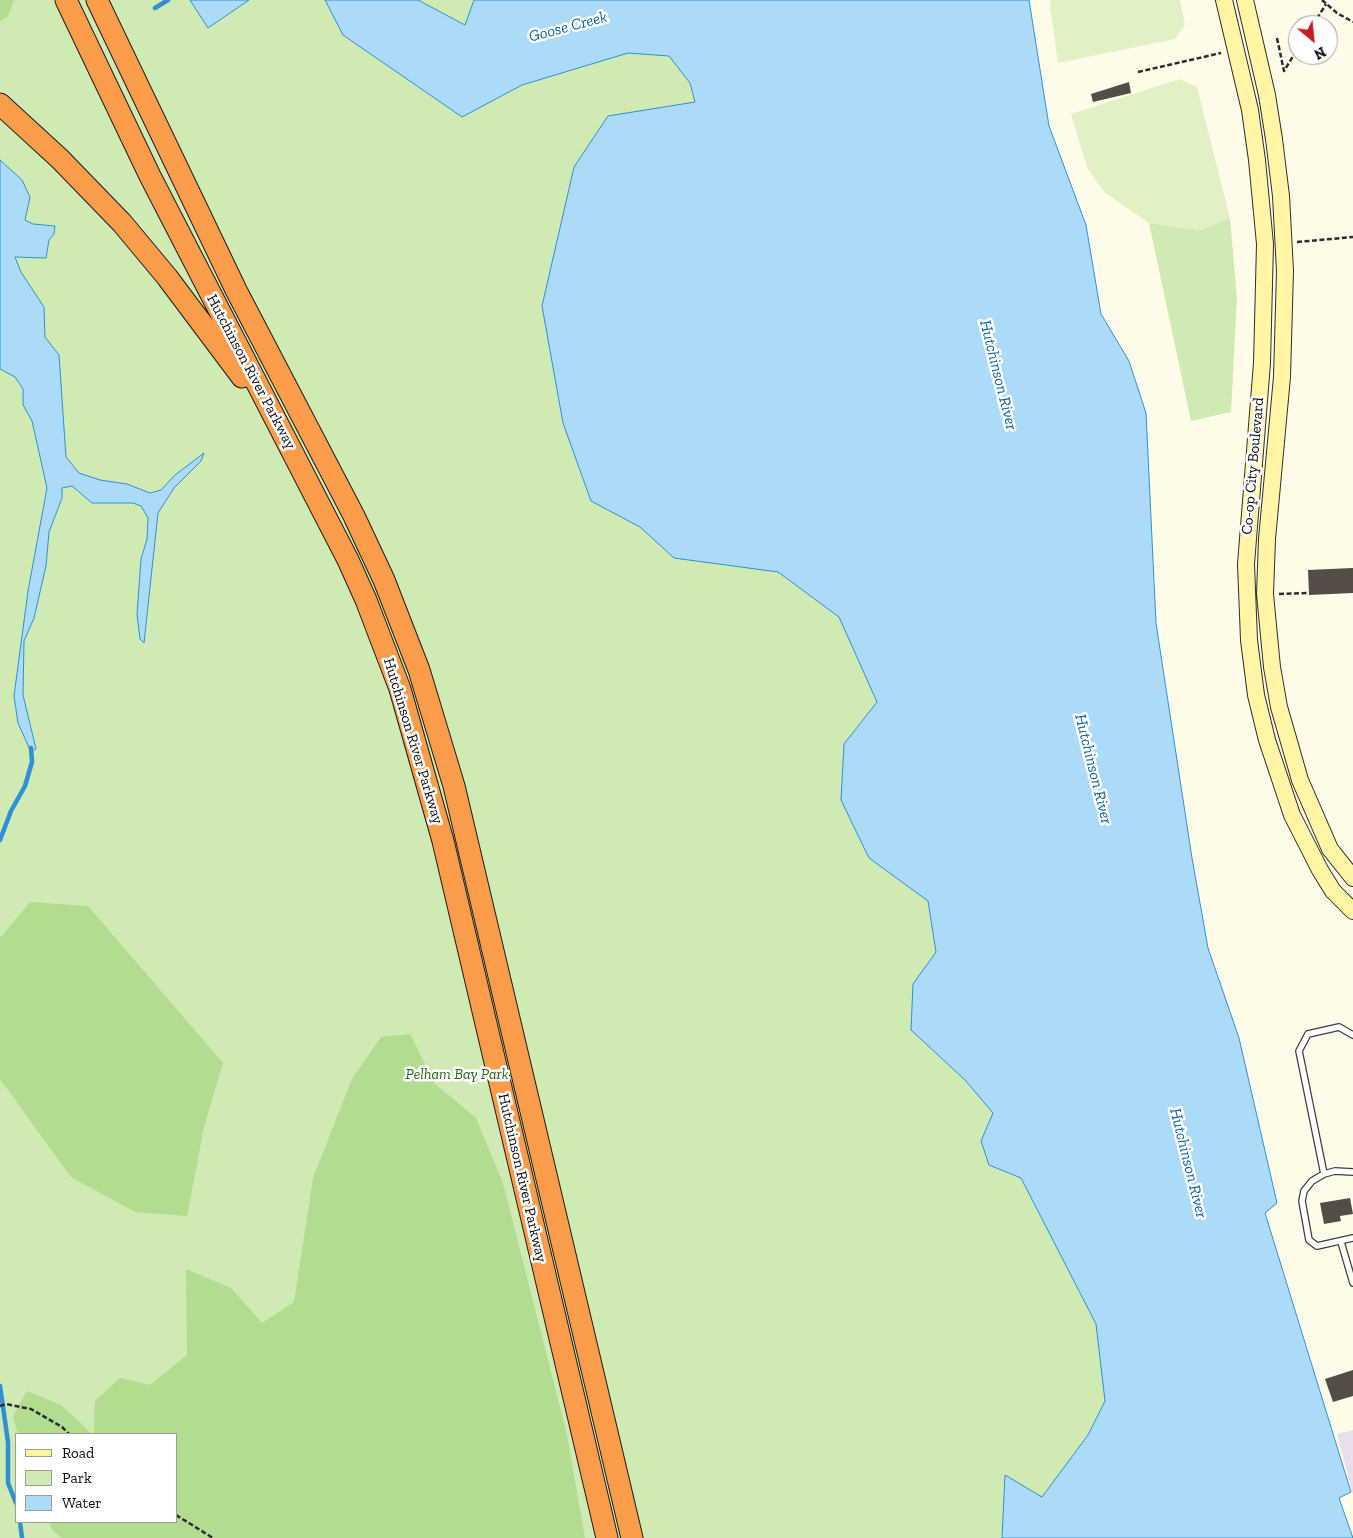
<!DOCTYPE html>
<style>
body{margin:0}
#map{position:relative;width:1353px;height:1538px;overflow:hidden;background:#fffbe9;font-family:"Zilla Slab",serif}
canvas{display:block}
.legend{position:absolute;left:15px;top:1433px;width:162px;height:90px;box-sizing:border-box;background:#fff;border:1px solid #9d9d9d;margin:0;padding:6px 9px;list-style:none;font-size:15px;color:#0b0b0b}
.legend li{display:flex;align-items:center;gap:10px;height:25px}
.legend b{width:25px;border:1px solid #9d9d9d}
.north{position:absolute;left:1288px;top:15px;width:50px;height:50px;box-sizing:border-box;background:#fff;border:1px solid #9d9d9d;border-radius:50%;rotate:152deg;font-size:14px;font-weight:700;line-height:20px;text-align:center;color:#0b0b0b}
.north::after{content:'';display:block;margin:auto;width:18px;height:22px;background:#c01e24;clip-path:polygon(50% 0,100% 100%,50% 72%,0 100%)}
</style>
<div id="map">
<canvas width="1353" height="1538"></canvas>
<ul class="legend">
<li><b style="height:6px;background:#fff5a4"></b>Road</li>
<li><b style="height:14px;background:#cfeab2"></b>Park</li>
<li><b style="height:14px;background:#abdbf9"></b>Water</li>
</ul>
<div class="north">N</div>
</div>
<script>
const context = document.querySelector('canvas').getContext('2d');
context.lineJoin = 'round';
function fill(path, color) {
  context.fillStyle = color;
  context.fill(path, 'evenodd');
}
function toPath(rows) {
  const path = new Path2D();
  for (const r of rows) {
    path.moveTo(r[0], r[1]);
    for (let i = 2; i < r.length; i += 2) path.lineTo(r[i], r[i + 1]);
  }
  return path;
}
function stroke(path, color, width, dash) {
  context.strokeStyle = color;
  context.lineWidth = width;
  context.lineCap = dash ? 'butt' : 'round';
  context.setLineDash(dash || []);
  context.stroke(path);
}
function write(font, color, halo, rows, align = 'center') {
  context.font = font + ' "Zilla Slab",serif';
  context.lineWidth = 5;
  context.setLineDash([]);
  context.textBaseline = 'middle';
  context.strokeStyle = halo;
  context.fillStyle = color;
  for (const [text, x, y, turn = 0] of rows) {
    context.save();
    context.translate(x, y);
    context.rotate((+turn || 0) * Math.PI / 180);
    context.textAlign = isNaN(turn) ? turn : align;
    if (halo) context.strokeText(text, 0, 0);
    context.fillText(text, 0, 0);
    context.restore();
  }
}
const industrial = toPath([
 [1353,1430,1353,1495,1337,1434]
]);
const green = toPath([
 [0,0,645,0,417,55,668,13,1194,1538,0,1538],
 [16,1434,176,1434,176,1522,16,1522],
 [1230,218,1237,298,1231,412,1191,421,1149,223,1200,230]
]);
const forest = toPath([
 [0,0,14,0,8,16,0,21],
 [30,902,88,906,223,1063,204,1127,187,1216,135,1212,71,1177,0,1079,0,938],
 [410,1034,435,1084,476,1118,503,1183,567,1435,585,1538,62,1538,53,1531,49,1522,176,1522,176,1434,94,1434,95,1401,120,1378,150,1385,187,1355,186,1269,231,1288,262,1323,294,1302,313,1178,352,1079,381,1037],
 [27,1391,61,1405,92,1434,18,1434,13,1416]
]);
const pitch = toPath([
 [1051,0,1180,0,1185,25,1175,39,1058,63,1050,7],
 [1180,79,1197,87,1230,218,1200,230,1149,223,1104,192,1087,167,1071,114]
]);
const water = toPath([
 [190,0,249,0,208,28,190,0],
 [325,0,418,0,465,25,474,0,1029,0,1049,126,1086,225,1101,314,1129,361,1146,413,1156,623,1192,858,1208,948,1239,1038,1277,1203,1265,1213,1351,1492,1339,1498,1353,1538,1002,1538,1005,1475,1042,1497,1088,1435,1105,1401,1096,1324,1021,1178,989,1165,981,1141,993,1113,965,1080,911,1030,913,984,936,952,928,901,869,858,841,800,844,744,877,702,839,617,778,572,674,558,640,527,591,501,563,423,542,306,574,167,608,116,695,102,690,83,669,56,628,53,522,85,462,117,343,35,325,0],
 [0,160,22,180,30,197,25,220,33,224,55,226,54,234,49,240,46,258,15,257,21,272,44,307,45,337,59,355,66,457,79,473,100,480,127,484,150,493,161,490,175,475,204,453,201,461,174,488,158,513,144,643,140,639,137,614,141,559,147,539,148,518,141,506,133,503,92,503,72,486,62,488,62,498,49,532,46,566,34,618,24,641,23,695,36,749,31,752,18,723,14,696,28,591,47,488,32,421,23,405,23,389,15,377,0,369,0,160]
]);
const stream = toPath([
 [155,8,168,0],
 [0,840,11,811,25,786,32,762,31,748],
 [0,1386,8,1442,8,1483,16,1503],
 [20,1522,22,1538]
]);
const building = toPath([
 [1129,82,1131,93,1093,102,1091,94],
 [1353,568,1353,593,1309,595,1308,570],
 [1350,1198,1353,1214,1340,1216,1341,1221,1324,1224,1320,1203],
 [1353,1370,1353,1396,1333,1402,1325,1379]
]);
const path = toPath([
 [1322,0,1337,13,1353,22],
 [1313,25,1326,4],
 [1277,38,1284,71,1298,48],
 [1138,72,1221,53],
 [1297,242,1353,237],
 [1279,594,1309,593],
 [0,1406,6,1404,31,1409,62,1427,69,1434],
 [176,1515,213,1538]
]);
const lane = toPath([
 [1353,1172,1335,1171,1324,1174,1312,1181,1304,1191,1302,1201,1309,1240,1317,1246,1353,1238],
 [1324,1174,1299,1051,1308,1034,1339,1027,1353,1035],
 [1341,1242,1353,1283]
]);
const secondary = toPath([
 [1224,0,1250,110,1257,160,1265,244,1262,363,1246,564,1249,640,1256,695,1267,740,1292,815,1320,870,1333,891,1353,911],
 [1245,0,1267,95,1274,139,1281,196,1285,271,1282,377,1267,539,1265,594,1272,667,1279,707,1300,780,1330,849,1353,878]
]);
const highway = toPath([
 [66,0,150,176,348,560,366,600,400,689,443,841,607,1538],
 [97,0,236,290,354,516,384,580,419,670,454,786,632,1538],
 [0,104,60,159,122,223,167,277,242,377]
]);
const streetNames = [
 ["Hutchinson River Parkway",251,372,62],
 ["Co-op City Boulevard",1253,466,-85],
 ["Hutchinson River Parkway",413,741,73],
 ["Hutchinson River Parkway",522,1178,77]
];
const parkNames = [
 ["Pelham Bay Park",457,1075]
];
const waterNames = [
 ["Goose Creek",568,27,-15],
 ["Hutchinson River",998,375,76],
 ["Hutchinson River",1093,769,76],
 ["Hutchinson River",1188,1163,76]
];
fill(industrial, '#eadeeb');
fill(green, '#cfeab2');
fill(forest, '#b2dc90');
fill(pitch, '#e1f1c4');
fill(water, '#abdbf9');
stroke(water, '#2f91d3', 1);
stroke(stream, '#2f91d3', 4.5);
fill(building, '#544c47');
stroke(lane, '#3e3e3e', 8);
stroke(secondary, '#2d2d2d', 18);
stroke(highway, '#1c1c1c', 23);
stroke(path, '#2d2d2d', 2.5, [5, 2.5]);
stroke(lane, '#fff', 5.5);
stroke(secondary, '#fff5a4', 16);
stroke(highway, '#fb9c4b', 21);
write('15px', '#0b0b0b', '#fff', streetNames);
write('italic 15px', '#296519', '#fff', parkNames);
write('italic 16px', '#1061a1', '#fff', waterNames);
</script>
